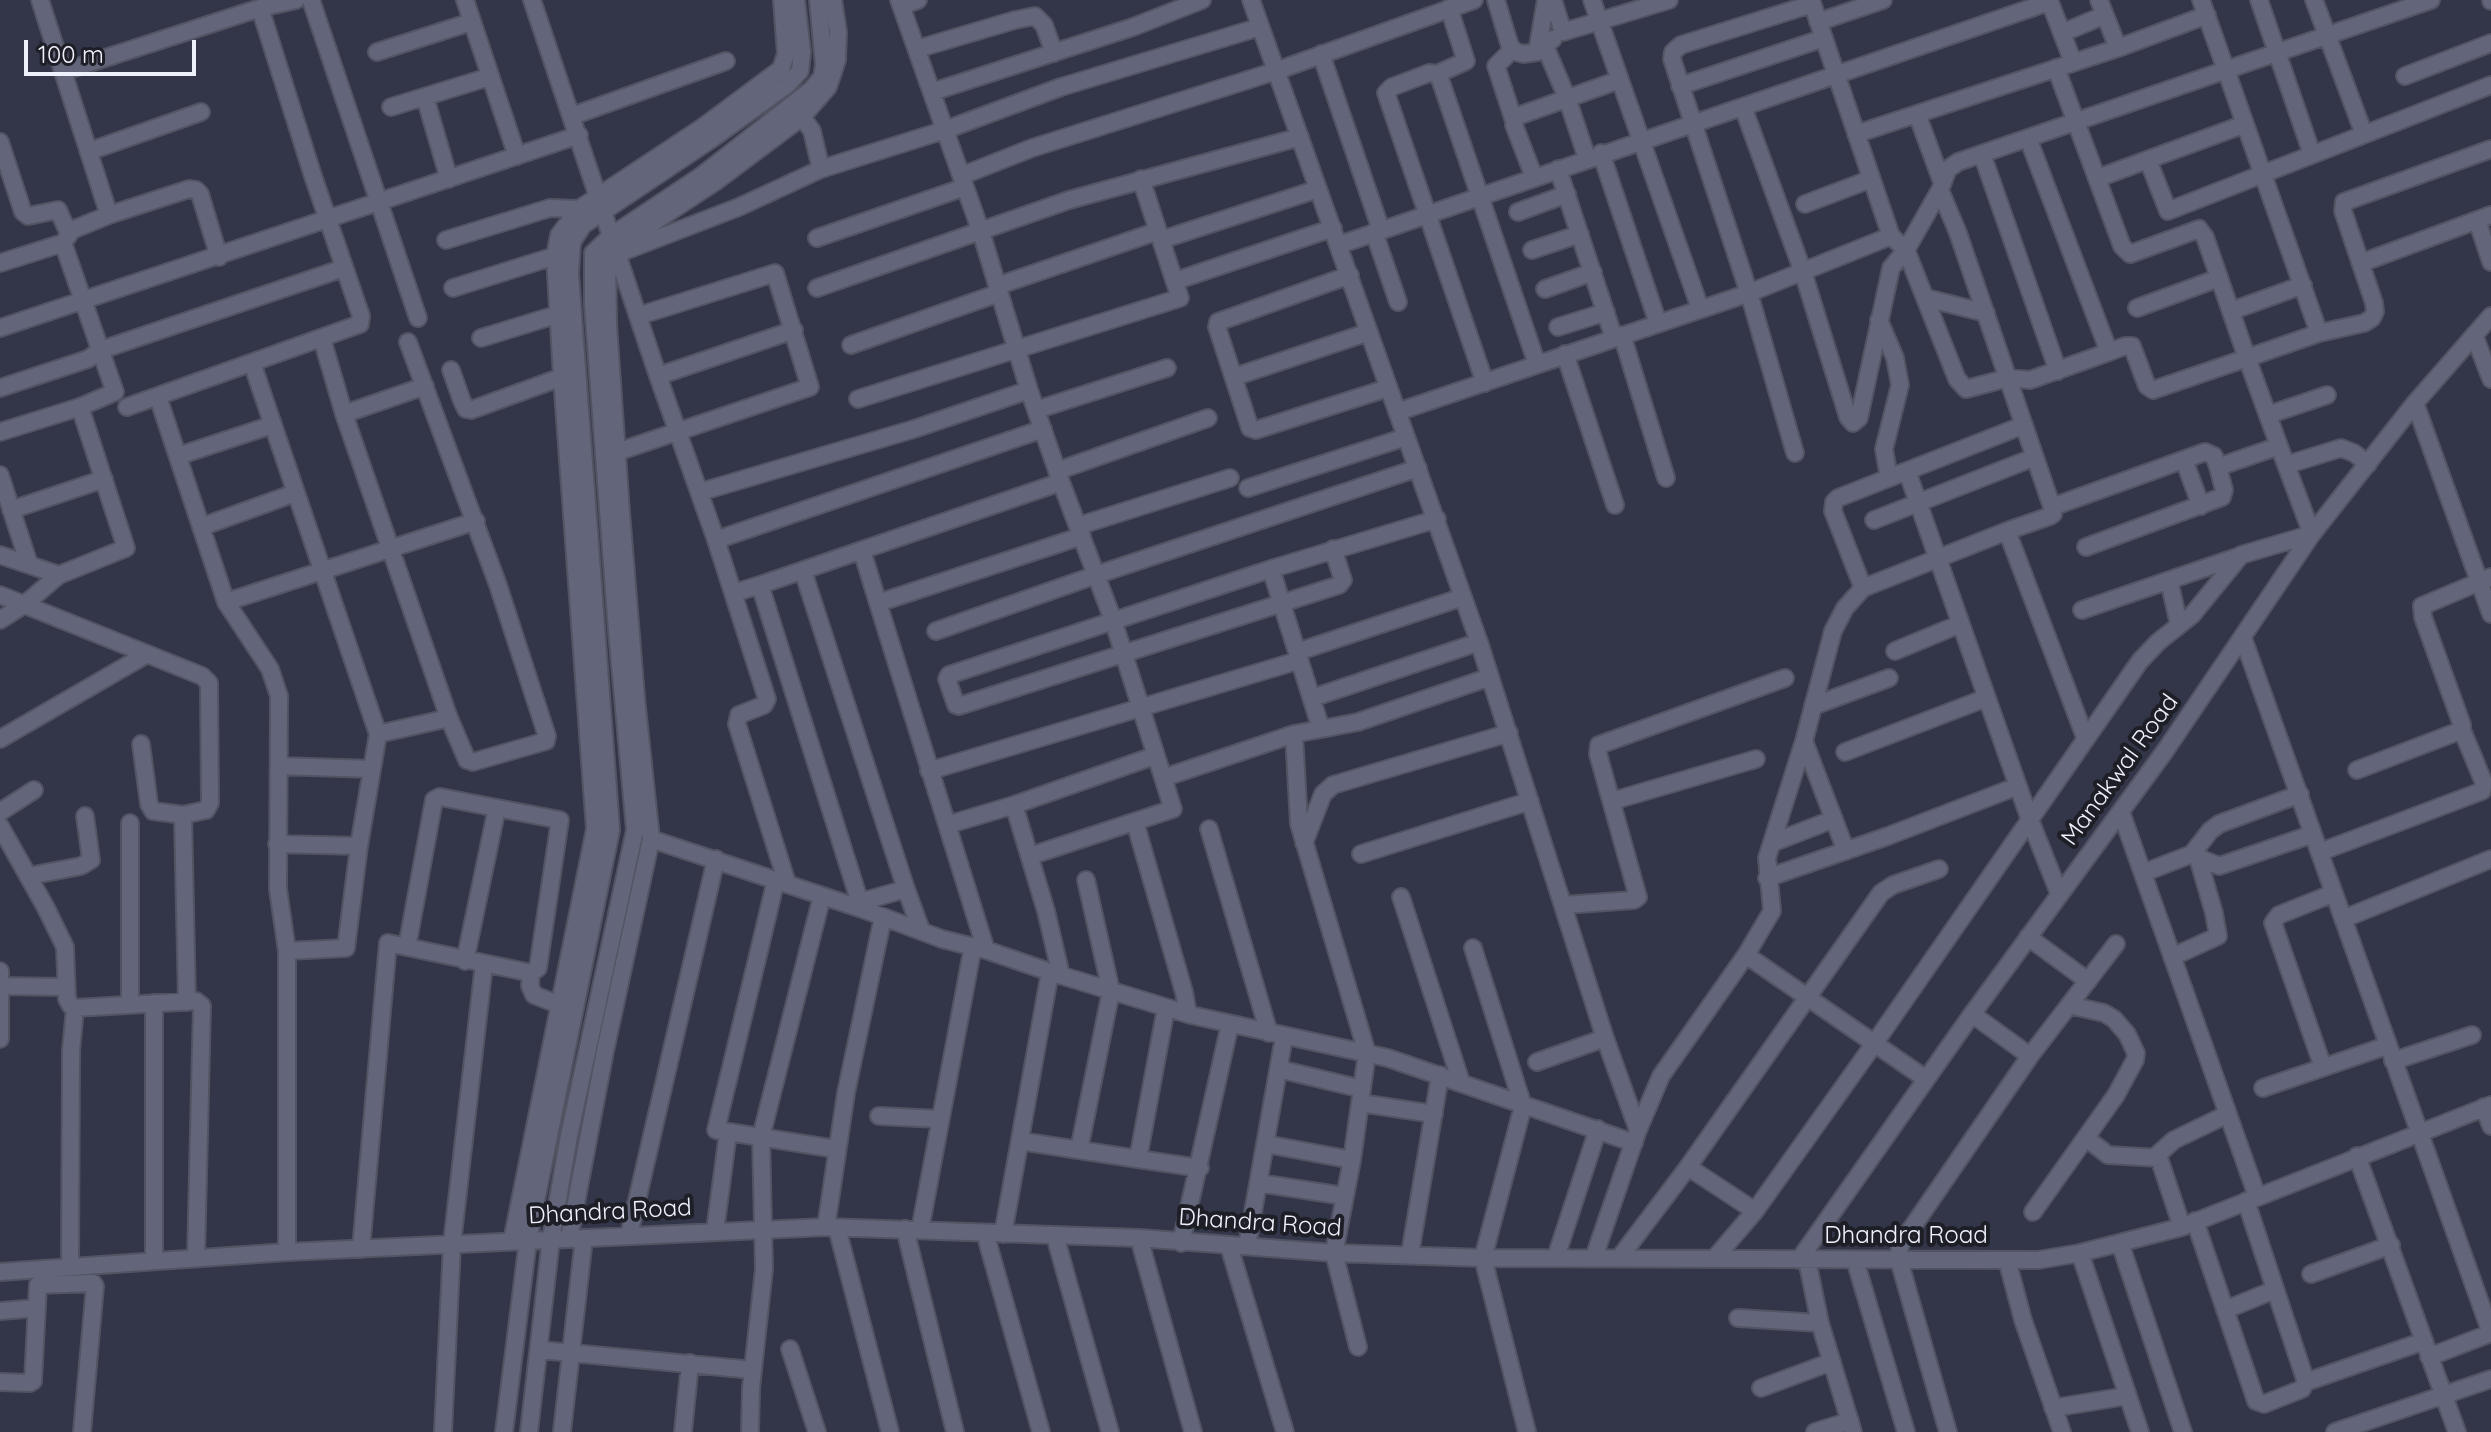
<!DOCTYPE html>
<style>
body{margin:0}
#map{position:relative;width:2491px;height:1432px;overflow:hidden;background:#333648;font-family:Quicksand,sans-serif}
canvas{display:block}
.scale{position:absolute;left:24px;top:40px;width:172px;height:36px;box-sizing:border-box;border:4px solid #eef0fc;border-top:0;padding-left:10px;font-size:24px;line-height:28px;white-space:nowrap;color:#eef0fc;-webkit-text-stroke:6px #1d1e26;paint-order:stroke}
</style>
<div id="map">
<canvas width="2491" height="1432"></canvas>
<div class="scale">100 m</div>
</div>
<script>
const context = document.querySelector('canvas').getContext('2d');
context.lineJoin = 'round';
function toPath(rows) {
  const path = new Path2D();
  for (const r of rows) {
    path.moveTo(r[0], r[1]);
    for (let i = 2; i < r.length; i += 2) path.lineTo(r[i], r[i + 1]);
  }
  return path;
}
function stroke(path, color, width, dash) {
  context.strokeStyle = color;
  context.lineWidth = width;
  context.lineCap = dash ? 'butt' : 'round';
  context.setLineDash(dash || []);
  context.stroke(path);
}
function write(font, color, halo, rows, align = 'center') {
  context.font = font + ' Quicksand,sans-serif';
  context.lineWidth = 8;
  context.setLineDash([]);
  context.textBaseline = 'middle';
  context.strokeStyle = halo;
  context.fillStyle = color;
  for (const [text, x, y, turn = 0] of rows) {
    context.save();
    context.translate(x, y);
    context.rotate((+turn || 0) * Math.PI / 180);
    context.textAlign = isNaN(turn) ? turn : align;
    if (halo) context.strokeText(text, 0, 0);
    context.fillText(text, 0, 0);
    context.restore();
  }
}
const minor = toPath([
 [40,0,109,215,189,189,196,190,200,194,219,257],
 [311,0,418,318],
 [465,0,517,156],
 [532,0,658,376,716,540,767,699,764,705,739,715,737,724,787,883],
 [899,0,981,232,1029,390,1061,482,1113,620,1173,809,1030,856],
 [1251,0,1479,642,1605,1038,1638,1130],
 [1496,0,1510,46,1516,52,1523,54,1537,52,1553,39],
 [1553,0,1563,32,1669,0],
 [1592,0,1700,308],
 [1811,0,1891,236,1906,250,1957,379,1966,389,2008,378,2030,380,2109,352,2028,138],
 [2099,0,2118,48],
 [2259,0,2312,154],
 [2314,0,2364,134],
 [2491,0,2491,1],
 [901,6,918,0],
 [1818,22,1883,0],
 [2062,33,2105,15],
 [1545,46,1567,98,1587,158],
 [917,49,1015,20,1035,16,1044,25,1054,53],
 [1513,49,1496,66,1514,121],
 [377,52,471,22],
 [1537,52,1546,0],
 [1321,54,1381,230],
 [2056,68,2122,246,2130,254,2199,229,2205,237,2247,358,2153,390,2147,386,2132,346,2125,346,2109,352],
 [65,71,260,8,296,0],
 [1437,74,1466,61,1449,8],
 [2405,76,2491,43],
 [1680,86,1824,38],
 [932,92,1133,27,1202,0],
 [425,97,449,179],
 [391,107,489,77],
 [1743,107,1803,272,1848,417,1853,423,1859,418,1891,268,1906,250,1940,190,1948,169,1958,162,2226,70,2201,0],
 [794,111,802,117,812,131,821,169],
 [1917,114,1942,182],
 [572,116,726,61],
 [1856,134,2118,48,2207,15],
 [0,142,23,212,28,216,58,210,69,234],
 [90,151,201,112],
 [1601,153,1658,323],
 [1982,154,2058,371],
 [2148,160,2168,211,2491,85],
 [1558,169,1614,338],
 [961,176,1032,148,1276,71,1474,0],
 [1534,177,1514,125,1515,117,1619,80],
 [2098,178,2245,124],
 [1940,190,1958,233,2052,507,2053,514,2050,516,2007,531],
 [1805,204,1871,179],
 [1518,212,1567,194],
 [2477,220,2491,262],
 [1374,232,1398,302],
 [817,238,965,187],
 [446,240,550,208,579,209],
 [1161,240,1318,189],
 [1339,245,2043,4,2051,5,2073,62],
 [1532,250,1580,234],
 [622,252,739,207,821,169,945,130,1061,87,1260,27],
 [0,263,63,243,72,230,109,215],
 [2361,263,2491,215],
 [1350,275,1218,322,1217,327,1250,428,1256,430,1388,388],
 [1175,281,1333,228],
 [997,286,1158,231],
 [453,288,555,256],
 [817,288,1069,200,1300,137],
 [1545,289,1593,272],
 [1926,298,1986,313],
 [2137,308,2219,278],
 [2231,311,2303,285],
 [1879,320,1895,358,1900,385,1884,449,1889,478],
 [1558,327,1606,312],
 [0,328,579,135],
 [2319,333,2364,323,2372,318,2375,312,2374,303,2343,211,2344,202,2491,149],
 [1622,335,1666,478],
 [2474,335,2491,379],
 [481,338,559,314],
 [322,339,344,414,449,718,467,760,473,762,546,741,547,736,498,585,408,342],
 [851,345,999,293],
 [1565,354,1615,505],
 [252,363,378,734,359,846,346,948,287,951,287,1252],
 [451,370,462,401,466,409,471,410,562,377],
 [658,376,794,330],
 [1234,377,1369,332],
 [1485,383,1386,93,1392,87,1429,73,1437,74,1440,79,1537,364],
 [0,388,88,359,101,350,344,268],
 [158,397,226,602,270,669,279,696,278,889,287,951],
 [858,399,1180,298,1141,179],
 [2415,403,2491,614],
 [127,407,360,324,361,316,313,176,260,8],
 [1036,410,1167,368],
 [1397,412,1749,293,1891,236],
 [344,414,425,386],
 [2268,415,2327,395],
 [0,432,80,407,115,392,63,243],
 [2279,446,2247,358,2319,333,2226,70,2431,0],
 [617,452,810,387,775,273,638,316],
 [1795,453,1749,293,1672,59,1673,52,1681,45,1812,4],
 [178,456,272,425],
 [2184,460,2201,506],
 [2286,465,2341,448,2354,453,2368,464],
 [1057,471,1208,418],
 [1907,471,2030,820,2059,893],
 [0,475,29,564],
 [1248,488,1406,437],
 [700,492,914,429,1029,390],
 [11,510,104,479],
 [1874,520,2035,457],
 [1078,526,1230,478],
 [201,527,295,493],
 [716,540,1043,429],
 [2086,547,2222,497,2224,490,2218,467],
 [862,551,878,603],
 [0,555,59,575,25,604,0,620],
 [1271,569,949,675,947,679,956,705,959,706,1339,585,1343,580,1333,549],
 [803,571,906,889,860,902],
 [59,575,126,548,80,407],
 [2169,580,2179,625],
 [760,585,1061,482],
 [1863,588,1833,511,1834,502,1838,498,2024,425],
 [734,593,760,585,862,909],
 [0,595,202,676,209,683,210,803,206,810,183,815,187,1002],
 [226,602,476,521],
 [2082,610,2240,556],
 [936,631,1096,575,1418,468],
 [2243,638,2491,1333],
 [1895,651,1960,624],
 [1297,652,1463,597],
 [1312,698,1479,642],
 [1813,706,1889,678],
 [1321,729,1358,722,1490,677],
 [378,734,449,718],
 [1294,734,1299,824,1367,1053,1352,1160,1334,1253,1358,1347],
 [0,739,147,654],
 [1804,741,1846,851],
 [141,744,149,804,153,811,183,815],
 [1845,752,1986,698],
 [280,766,372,769],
 [2357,770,2462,730,2462,725,2423,617,2422,606,2491,577],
 [929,771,1300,660],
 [1163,778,1294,734,1321,729,1271,569,1437,519],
 [1612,801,1756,759],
 [1014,805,1046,911,1061,975],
 [497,808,560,820,538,968,531,973],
 [0,812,34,790],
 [2121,812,2257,1196],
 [1135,822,1184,992,1188,1014],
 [130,823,130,1004],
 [947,825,1014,805,1154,756],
 [0,826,46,908,65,947,67,999,71,1006,75,1008,196,1001,202,1006,196,1258],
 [1209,829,1269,1033],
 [651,839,862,909,942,939,986,950,1050,972,1191,1015,1388,1058,1634,1143],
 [1304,843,1323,794,1333,785,1509,733],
 [1772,843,1834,819],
 [277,844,359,846],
 [2320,852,2482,791,2484,783,2462,730],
 [1361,854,1530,801],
 [2199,858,2219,866,2225,864,2313,834],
 [2143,873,2192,854,2210,831,2219,824,2300,794],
 [29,876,81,866,91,860,85,816],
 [1767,878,1888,836,2018,786],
 [776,880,716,1130,836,1149],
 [906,889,921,930],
 [1401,897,1461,1082],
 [1564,905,1634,900,1638,897,1598,754,1599,745,1785,678],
 [2343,919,2491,859],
 [2028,937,2088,981],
 [407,947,434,800,440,797,497,808,465,961],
 [1473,948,1523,1106,1483,1258,1527,1432],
 [986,950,878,603,1082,536],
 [1746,955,1772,911,1767,858,1804,741,1833,631,1845,608,1863,588,2007,531,2085,737],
 [2172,957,2218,936,2214,913,2196,851],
 [0,971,0,1039],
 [0,986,66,987],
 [1972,1014,2030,1056],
 [2393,1061,2472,1035],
 [1537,1062,1605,1038],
 [2323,1067,2273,923,2279,915,2334,893],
 [1279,1069,1362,1089],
 [2263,1088,2386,1046],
 [1360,1103,1434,1114],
 [2484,1107,2491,1126],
 [879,1116,939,1119],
 [2086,1138,2108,1155,2159,1158,2182,1227],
 [1020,1141,1138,1159,1166,1008],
 [1266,1144,1352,1160],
 [1079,1150,1111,991,1086,880],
 [2156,1156,2174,1140,2228,1114],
 [2357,1156,2457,1432],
 [1138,1159,1200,1168],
 [1259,1183,1344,1196],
 [1755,1211,1688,1167,1881,893,1893,885,1939,869],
 [2033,1212,2116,1095,2135,1060,2136,1053,2127,1034,2114,1019,2104,1013,2069,1005],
 [2195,1221,2256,1401,2264,1404,2302,1389,2306,1382,2246,1201],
 [826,1227,846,1093,883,917],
 [837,1228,890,1432],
 [905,1229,955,1432],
 [920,1230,973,946],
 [715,1231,728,1133],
 [985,1233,1041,1432],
 [1003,1234,1050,972],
 [629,1235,716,859],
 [1055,1236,1110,1432],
 [1139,1238,1193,1432],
 [569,1239,605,1051,651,839,636,698,621,512,608,325,607,256,610,251,715,182,802,117,828,87,837,60,838,32,833,0],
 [512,1241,595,829,562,377,555,256,559,235,579,209,703,127,781,69,786,54,782,0],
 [1181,1243,1230,1024],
 [2120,1243,2183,1432],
 [1229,1246,1285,1432],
 [1247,1246,1284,1037],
 [361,1249,388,943,531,973,530,986,534,995,560,1005],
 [2080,1253,2140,1432],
 [1410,1254,1440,1075],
 [1556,1257,1598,1129],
 [1594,1257,1638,1130,1661,1076,1746,955,1926,1079],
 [1620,1257,1688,1167],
 [1714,1259,1755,1211,1874,1044,2140,661,2158,642,2192,615,2241,555,2312,534,2279,446,2218,467,2214,456,2205,452,2052,507],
 [1799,1260,1970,1017,2165,751,2312,534,2415,403,2491,316],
 [1807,1260,1820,1323,1853,1432],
 [1855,1260,1906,1432],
 [2007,1260,2023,1320,2062,1432],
 [154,1261,154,1003],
 [70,1267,71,1051,75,1008],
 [0,1272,287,1252,826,1227,1139,1238,1334,1253,1483,1258,2038,1260,2080,1253,2182,1227,2491,1105],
 [2311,1274,2391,1245],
 [2225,1310,2274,1290],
 [0,1311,37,1308],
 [1738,1318,1820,1323],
 [790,1349,817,1432],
 [540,1350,753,1370],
 [2429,1357,2491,1333],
 [0,1382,30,1383,33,1381,38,1285,93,1283,95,1286,82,1432],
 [2306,1382,2424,1341],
 [1761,1388,1831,1362],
 [2053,1408,2127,1396],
 [443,1432,452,1244,484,964],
 [504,1432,528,1240,611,830,570,274,572,242,583,225,713,138,787,85,800,71,802,52,796,0],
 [529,1432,551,1239,569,1136,635,830,617,631,593,305,593,253,611,236,701,176,812,89,822,77,824,65,818,0],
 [562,1432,584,1238],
 [683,1432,690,1363],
 [750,1432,751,1388,764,1269,761,1137,822,896],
 [1815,1432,1850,1421],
 [1948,1432,1899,1260,1900,1245,2030,1056,2116,944],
 [2335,1432,2491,1379]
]);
const streetNames = [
 ["Manakwal Road",2120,770,-54],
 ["Dhandra Road",610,1212,-3],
 ["Dhandra Road",1260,1223,4],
 ["Dhandra Road",1906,1236]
];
stroke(minor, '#525463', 20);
stroke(minor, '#63667a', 16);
write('24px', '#eef0fc', '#1d1e26', streetNames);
</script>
